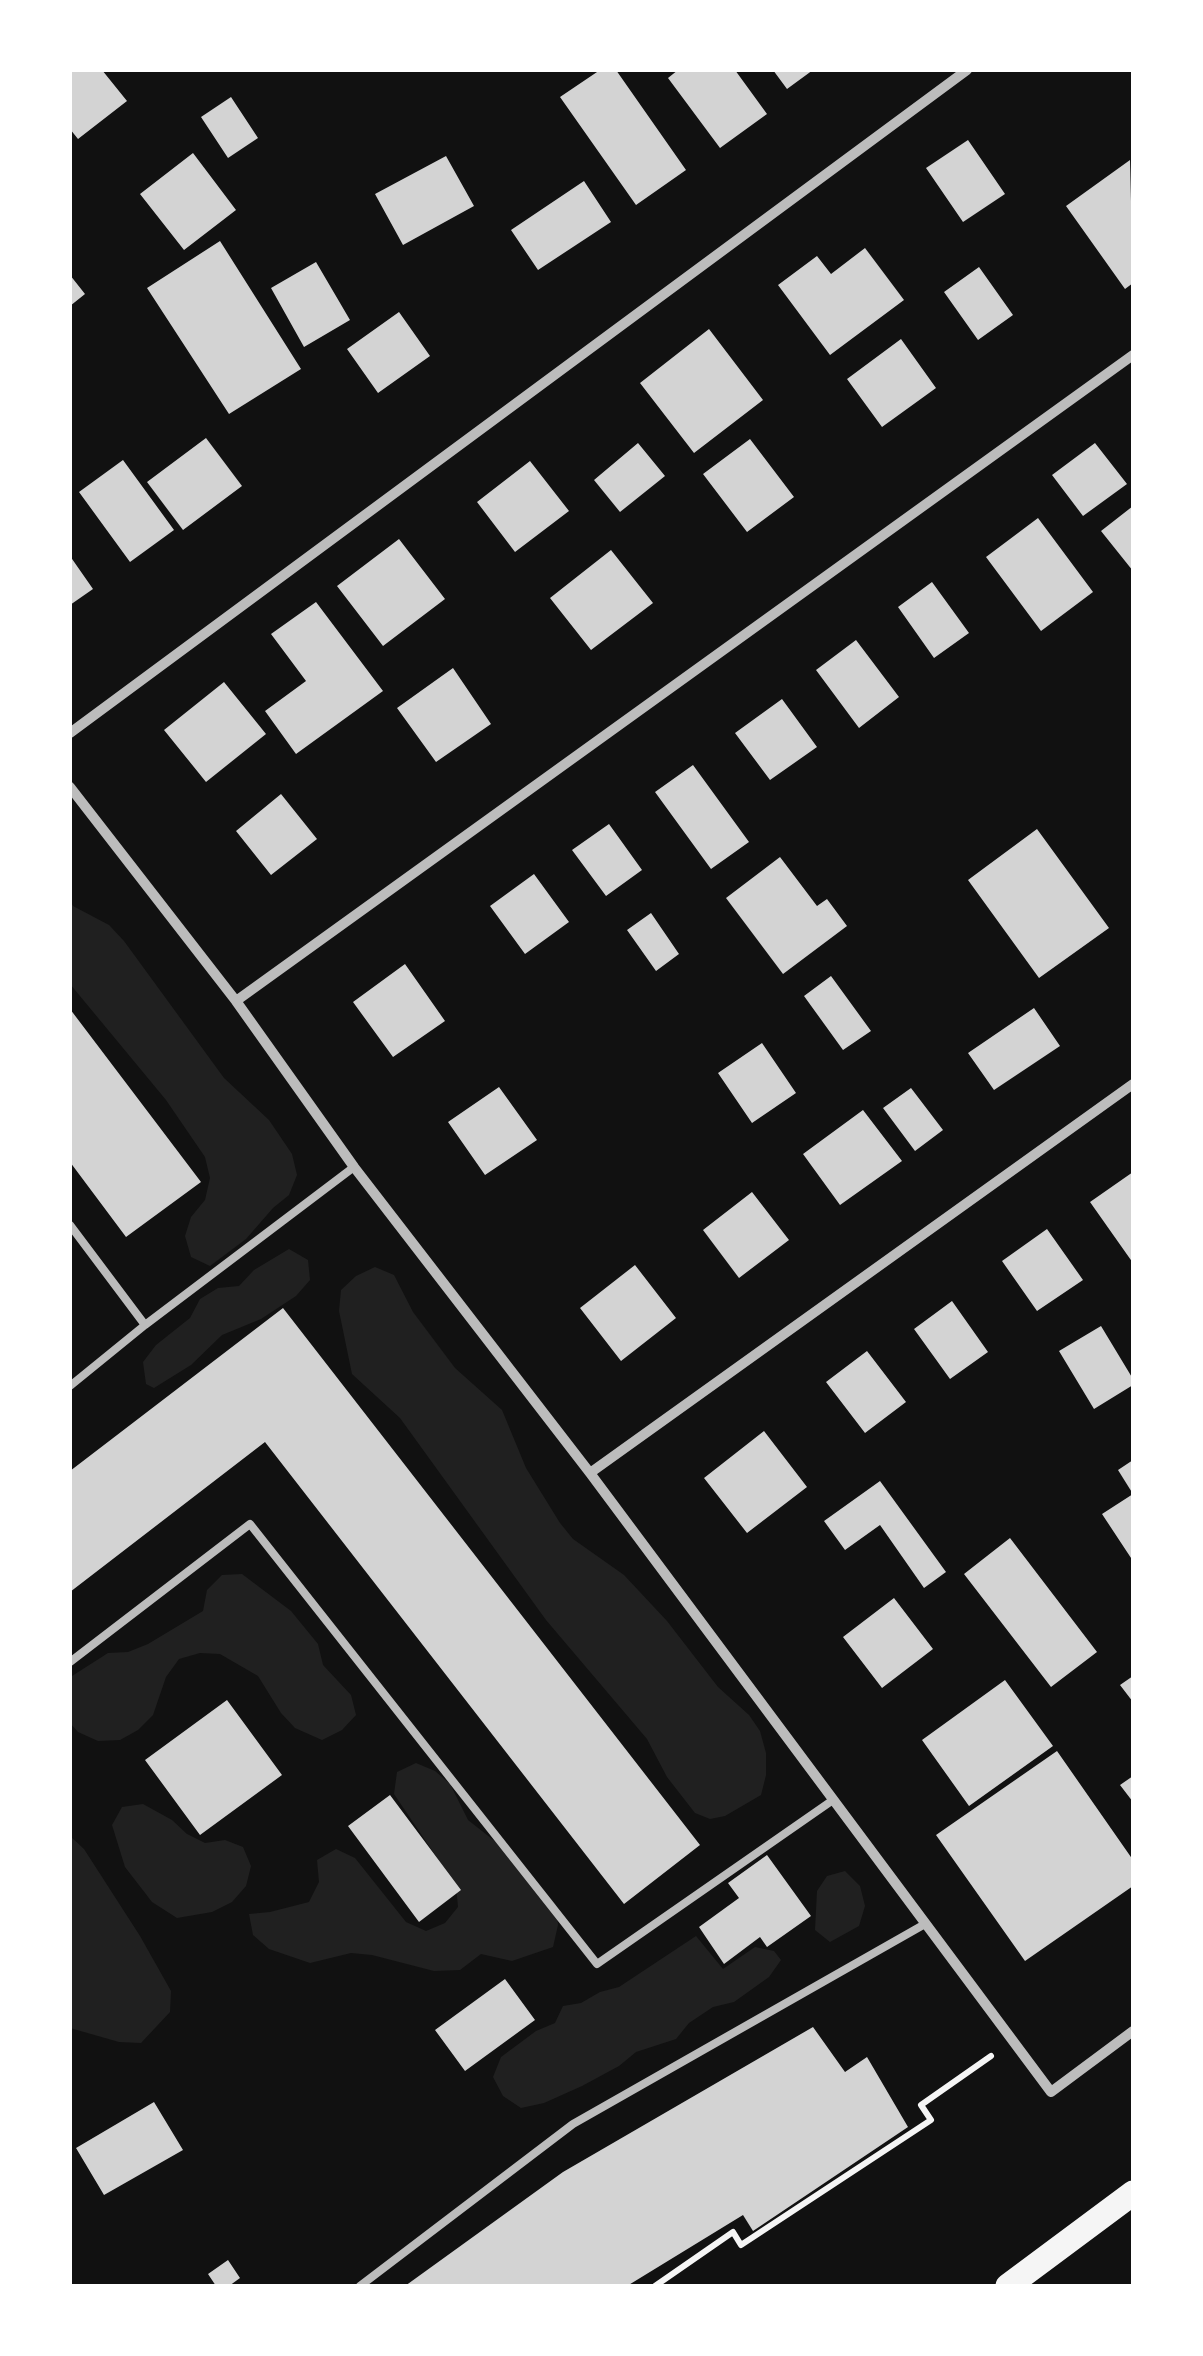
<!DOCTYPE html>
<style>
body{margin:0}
#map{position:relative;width:1203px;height:2356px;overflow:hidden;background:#111;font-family:Helvetica,sans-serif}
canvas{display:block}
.frame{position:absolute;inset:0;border:72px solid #fff;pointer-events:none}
</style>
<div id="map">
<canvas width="1203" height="2356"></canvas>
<div class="frame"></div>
</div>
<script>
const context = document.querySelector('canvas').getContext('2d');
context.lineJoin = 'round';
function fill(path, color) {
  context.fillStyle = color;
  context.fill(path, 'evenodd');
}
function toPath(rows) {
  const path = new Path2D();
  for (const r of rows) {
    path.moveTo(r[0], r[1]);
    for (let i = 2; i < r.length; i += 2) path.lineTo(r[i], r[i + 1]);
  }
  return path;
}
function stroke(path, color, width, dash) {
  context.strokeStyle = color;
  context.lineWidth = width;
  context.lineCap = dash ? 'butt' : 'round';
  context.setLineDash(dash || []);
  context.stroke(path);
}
const green = toPath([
 [70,900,73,906,109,925,124,941,224,1078,269,1120,292,1154,297,1175,289,1195,273,1208,246,1239,210,1266,191,1257,185,1236,191,1217,205,1200,210,1178,205,1157,166,1100,70,984],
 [289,1249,308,1260,310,1280,296,1296,261,1319,222,1335,191,1365,154,1388,146,1384,143,1362,156,1345,190,1318,200,1299,218,1288,239,1286,254,1270],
 [375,1267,394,1275,413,1312,455,1368,502,1410,526,1468,560,1523,573,1539,624,1575,667,1621,718,1687,749,1715,760,1731,766,1753,766,1775,761,1795,725,1816,710,1819,695,1813,667,1777,647,1739,546,1620,400,1418,352,1374,339,1311,341,1290,356,1276],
 [242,1574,291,1611,318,1644,323,1665,351,1695,356,1715,342,1730,322,1740,295,1728,281,1713,258,1676,220,1654,200,1653,179,1659,166,1677,153,1715,138,1730,120,1740,98,1741,78,1732,70,1723,72,1676,108,1653,128,1652,148,1644,203,1611,207,1590,222,1575],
 [416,1763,435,1771,450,1784,468,1820,501,1846,526,1878,543,1889,556,1905,558,1925,553,1947,512,1961,481,1954,460,1970,434,1971,372,1955,351,1953,310,1963,269,1949,253,1935,249,1914,270,1912,309,1902,319,1882,317,1860,336,1849,355,1858,406,1922,426,1931,445,1923,458,1907,456,1886,394,1794,397,1772],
 [143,1804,172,1820,187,1834,205,1843,225,1840,243,1847,251,1866,246,1886,232,1902,212,1912,177,1918,152,1902,125,1867,112,1825,122,1807],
 [70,1836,84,1849,140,1936,171,1991,170,2012,141,2043,119,2042,70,2028],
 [845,1871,860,1886,865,1906,859,1926,830,1942,815,1930,817,1891,827,1876],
 [696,1936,723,1969,755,1947,774,1951,781,1960,769,1977,734,2002,713,2007,689,2023,676,2039,636,2052,619,2066,582,2086,544,2103,521,2108,503,2096,493,2077,501,2057,536,2031,555,2023,563,2006,581,2003,600,1992,619,1987]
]);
const building = toPath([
 [70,70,102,70,127,101,78,139,70,129],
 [600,70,616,70,686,170,636,205,560,97],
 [678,70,735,70,767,114,720,148,668,78],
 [773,70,813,70,787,89],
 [231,97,258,138,228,158,201,117],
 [968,140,1005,194,963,222,926,168],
 [193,153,236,210,184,250,140,194],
 [446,156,474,206,403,245,375,194],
 [1130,160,1133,283,1125,289,1066,206],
 [584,181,611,222,538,270,511,230],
 [220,241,301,369,229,414,147,288],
 [865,248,904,300,830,355,778,285,817,256,831,274],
 [316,262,350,320,304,347,271,288],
 [979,267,1013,315,978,340,944,292],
 [70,275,85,294,70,306],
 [399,312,430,356,378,393,347,349],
 [709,329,763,400,694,453,640,383],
 [901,339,936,388,882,427,847,379],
 [206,438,242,486,183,530,147,482],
 [750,439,794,497,747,532,703,474],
 [638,443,665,476,620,512,594,480],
 [1095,443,1127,484,1083,516,1052,475],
 [123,460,174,530,130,562,79,492],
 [530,461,569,511,515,552,477,502],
 [1133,506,1133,571,1101,531],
 [1038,518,1093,592,1041,631,986,557],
 [399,539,445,599,383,646,337,586],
 [611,550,653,603,591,650,550,598],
 [70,556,93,589,70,605],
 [932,582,969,633,934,658,898,607],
 [316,602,383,691,296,754,265,711,306,681,271,634],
 [856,640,899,697,859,728,816,670],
 [453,668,491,724,436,762,397,708],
 [224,682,266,734,206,782,164,730],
 [782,699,817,747,770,780,735,733],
 [693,765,749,842,711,869,655,792],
 [281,794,317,839,271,875,236,831],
 [609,824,642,870,606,896,572,850],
 [1037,829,1109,928,1039,978,968,880],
 [780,857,817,906,827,899,847,926,783,974,726,898],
 [534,874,569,922,525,954,490,906],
 [651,913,679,954,656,971,627,930],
 [405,964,445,1021,393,1057,353,1002],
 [831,976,871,1031,843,1050,804,996],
 [1034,1008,1060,1046,994,1090,968,1053],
 [70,1009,201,1182,126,1237,70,1162],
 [762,1043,796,1093,752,1123,718,1073],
 [499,1087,537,1140,485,1175,448,1122],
 [911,1088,943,1130,915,1151,883,1108],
 [863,1110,902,1161,840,1205,803,1154],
 [1133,1172,1133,1263,1090,1202],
 [752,1192,789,1240,739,1278,703,1230],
 [1047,1229,1083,1280,1037,1311,1002,1261],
 [635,1265,676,1318,621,1361,580,1308],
 [952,1301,988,1352,950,1379,914,1329],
 [283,1308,700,1845,624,1904,265,1442,70,1592,70,1471],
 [1101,1326,1133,1379,1133,1385,1094,1409,1059,1351],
 [867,1351,906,1402,865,1433,826,1382],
 [764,1431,807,1487,747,1533,704,1478],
 [1133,1460,1133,1561,1102,1514,1133,1494,1118,1470],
 [880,1481,946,1572,924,1588,880,1525,845,1550,824,1521],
 [1010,1538,1097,1652,1051,1687,964,1574],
 [894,1598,933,1649,882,1688,843,1637],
 [1133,1676,1133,1702,1120,1685],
 [1005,1680,1053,1746,969,1806,922,1740],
 [227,1700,282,1775,200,1835,145,1760],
 [1057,1751,1133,1860,1133,1886,1025,1961,936,1835],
 [1133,1776,1133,1802,1120,1785],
 [390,1795,461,1890,419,1922,348,1826],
 [767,1855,811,1916,767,1947,760,1937,724,1964,699,1927,739,1898,728,1883],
 [505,1979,535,2020,465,2071,435,2030],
 [813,2027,845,2072,867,2057,908,2127,753,2231,743,2215,627,2286,405,2286,563,2172],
 [154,2102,183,2150,104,2195,76,2148],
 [228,2260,240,2278,229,2286,216,2286,208,2274]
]);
const path = toPath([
 [655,2286,733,2232,741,2245,931,2120,921,2105,991,2056]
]);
const service = toPath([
 [70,1225,145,1325],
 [70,1386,145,1325,354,1167],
 [70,1662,250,1524,597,1964,833,1800],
 [360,2286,573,2124,925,1924]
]);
const minor = toPath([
 [70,733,967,70],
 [70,787,236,1001,354,1167,590,1473,1051,2092,1133,2031],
 [236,1001,1133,355],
 [590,1473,1133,1084]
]);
const primary = toPath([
 [1008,2286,1133,2193]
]);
fill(green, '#202020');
fill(building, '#d3d3d3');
stroke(path, '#f5f5f5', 6);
stroke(service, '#bcbcbc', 8);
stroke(minor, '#bcbcbc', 10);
stroke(primary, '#f5f5f5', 25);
</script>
